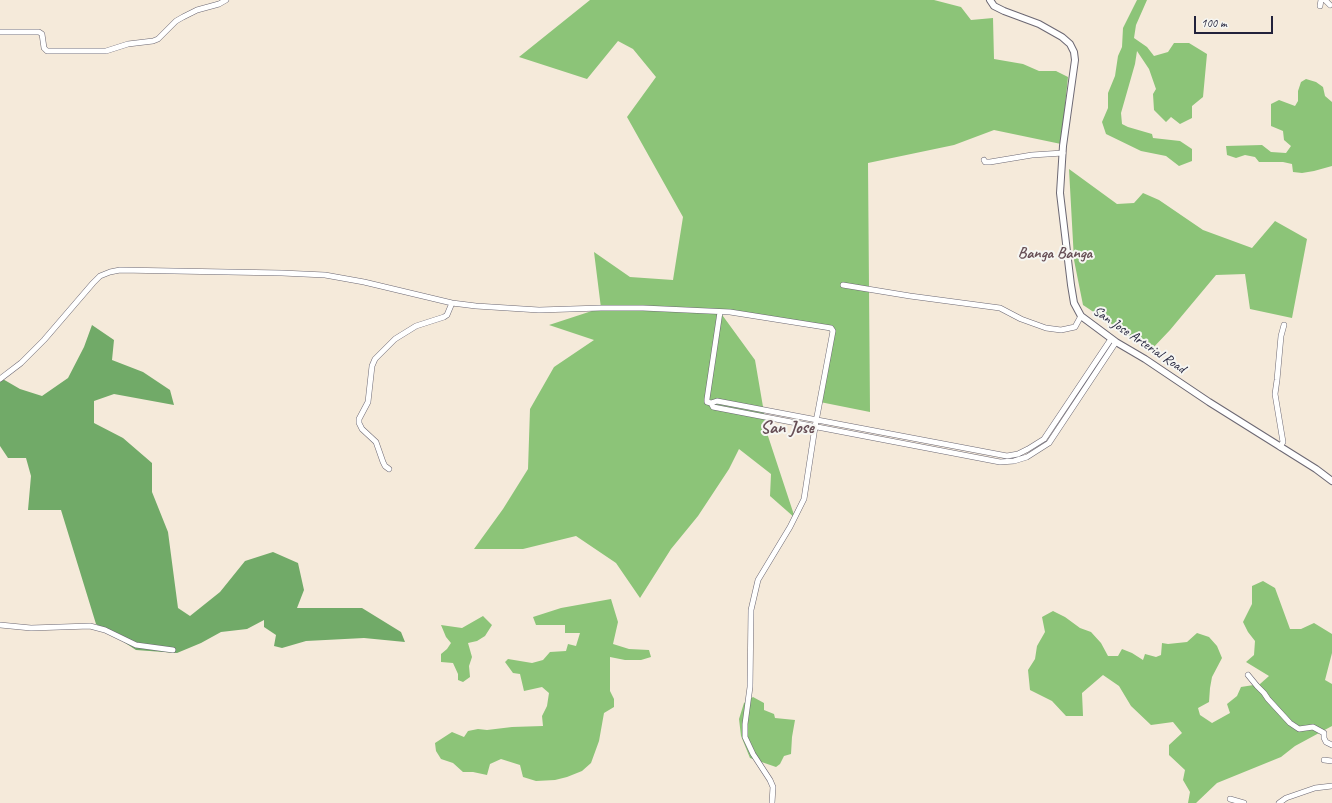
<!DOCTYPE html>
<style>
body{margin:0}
#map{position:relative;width:1332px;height:803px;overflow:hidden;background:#f5eada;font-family:Caveat,sans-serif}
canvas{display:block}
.scale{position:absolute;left:1194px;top:16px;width:79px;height:18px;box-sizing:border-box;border:2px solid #22223b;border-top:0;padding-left:5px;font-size:12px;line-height:14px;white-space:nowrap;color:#22223b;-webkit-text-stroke:3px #f6f6f2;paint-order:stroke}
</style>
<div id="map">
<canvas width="1332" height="803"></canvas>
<div class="scale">100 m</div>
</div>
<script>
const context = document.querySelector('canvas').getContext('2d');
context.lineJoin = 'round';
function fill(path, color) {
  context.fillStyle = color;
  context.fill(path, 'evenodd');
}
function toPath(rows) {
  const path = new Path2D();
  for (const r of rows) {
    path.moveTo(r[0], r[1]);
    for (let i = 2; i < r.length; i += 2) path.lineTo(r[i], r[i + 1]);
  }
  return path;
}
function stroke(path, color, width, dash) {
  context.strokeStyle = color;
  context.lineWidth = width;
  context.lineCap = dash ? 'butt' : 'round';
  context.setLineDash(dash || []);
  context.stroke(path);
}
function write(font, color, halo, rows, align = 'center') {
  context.font = font + ' Caveat,sans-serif';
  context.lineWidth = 4;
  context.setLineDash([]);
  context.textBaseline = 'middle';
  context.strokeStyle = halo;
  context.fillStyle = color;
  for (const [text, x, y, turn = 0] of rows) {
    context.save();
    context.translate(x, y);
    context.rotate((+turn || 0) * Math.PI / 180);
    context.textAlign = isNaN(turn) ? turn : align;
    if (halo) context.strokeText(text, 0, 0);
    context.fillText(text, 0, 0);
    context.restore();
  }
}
const green = toPath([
 [590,0,934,0,961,7,971,20,993,18,994,59,1023,64,1039,71,1056,71,1068,77,1061,144,994,130,954,145,868,163,870,412,820,402,833,331,720,312,755,360,768,436,795,518,770,496,771,474,739,449,729,469,698,516,671,549,640,598,616,563,576,536,523,549,474,549,503,509,528,469,530,409,554,367,594,340,549,325,601,308,594,252,630,277,673,280,683,217,627,117,656,77,633,49,618,41,587,79,519,57],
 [1137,0,1147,0,1136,25,1134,38,1147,47,1154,56,1168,52,1174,43,1189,43,1207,54,1203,97,1192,106,1192,118,1180,124,1171,117,1166,122,1154,110,1153,94,1156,89,1149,69,1137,51,1135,64,1121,113,1122,124,1128,127,1152,134,1153,138,1180,141,1192,149,1192,161,1179,166,1166,156,1141,151,1106,134,1102,122,1108,108,1108,93,1115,76,1118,56,1122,47,1123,28],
 [1306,79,1316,82,1323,87,1325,96,1332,102,1332,166,1314,171,1302,173,1293,172,1292,164,1283,162,1259,162,1255,157,1245,155,1236,158,1227,155,1226,146,1262,145,1271,152,1286,153,1291,146,1284,140,1283,131,1271,126,1271,104,1279,100,1295,106,1298,101,1298,91,1301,82],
 [1069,169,1117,204,1134,203,1143,193,1159,200,1203,230,1252,248,1275,221,1307,239,1292,318,1250,309,1245,274,1216,275,1170,330,1151,350,1083,305,1074,260],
 [1263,581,1275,588,1290,629,1301,629,1314,623,1332,634,1332,653,1325,680,1332,684,1332,726,1295,746,1281,757,1217,783,1196,803,1188,803,1190,792,1183,780,1185,770,1169,755,1169,745,1182,733,1173,722,1151,725,1131,706,1119,686,1103,675,1082,693,1083,716,1066,716,1052,701,1030,690,1028,670,1035,659,1037,646,1045,632,1042,617,1053,611,1065,617,1080,628,1091,632,1101,643,1108,656,1118,656,1122,649,1132,653,1143,660,1145,654,1156,657,1161,655,1162,643,1168,644,1187,642,1197,633,1209,637,1217,646,1222,658,1212,677,1210,688,1209,702,1198,708,1200,715,1212,723,1230,713,1227,704,1237,696,1241,687,1260,684,1269,676,1246,662,1254,655,1255,641,1248,632,1243,622,1252,604,1252,586],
 [611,599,618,622,613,644,629,649,649,650,651,657,641,660,625,660,610,657,610,691,614,699,614,707,604,713,599,741,591,763,582,771,567,777,555,780,536,781,523,777,520,765,501,759,490,764,487,775,473,772,463,772,453,763,441,759,436,751,435,743,452,732,464,737,468,731,478,729,487,730,512,727,543,726,542,716,547,706,549,693,542,687,524,691,520,674,513,673,505,662,508,659,532,663,543,660,550,652,566,651,568,644,576,646,580,633,565,633,565,625,536,625,533,617,561,608],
 [483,616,492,625,485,636,477,641,468,643,472,657,469,666,470,677,463,682,458,680,458,674,453,663,441,662,441,654,447,649,451,643,446,637,441,625,462,628],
 [753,697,764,703,764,710,774,714,775,718,795,720,792,737,791,754,784,756,780,764,776,767,750,758,741,736,739,719,744,703]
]);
const forest = toPath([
 [92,325,114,340,112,360,143,372,170,390,174,405,114,394,94,401,94,423,123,438,152,463,152,492,168,532,178,608,190,616,220,592,245,561,273,552,298,563,304,590,297,608,362,608,401,632,405,642,364,638,306,641,282,648,274,646,276,635,264,627,264,620,247,629,221,632,201,643,177,653,136,650,96,624,61,510,28,510,31,476,26,458,8,458,0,446,0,382,1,378,20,389,42,396,68,378,84,347]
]);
const minor = toPath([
 [1325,0,1330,5],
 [1320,6,1321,0],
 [0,32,39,32,42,34,44,48,47,51,106,51,128,44,153,41,158,39,176,21,183,17,197,10,219,4,226,0],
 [984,160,985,162,990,162,1032,155,1063,153],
 [843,285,910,296,1000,308,1021,319,1046,328,1061,330,1075,327,1081,316],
 [720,312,707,399,707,402,711,403,713,407,1000,462,1014,461,1027,457,1049,443,1116,342],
 [0,379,21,363,44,340,93,283,100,276,110,272,120,270,282,273,325,275,364,282,452,303,476,306,539,310,601,308,643,308,730,312,831,328,833,331,815,427,804,499,790,527,758,580,751,610,750,687,745,724,745,737,753,754,770,780,773,787,772,803],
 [711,403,717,401,1007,456,1018,454,1028,449,1044,439,1111,339],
 [1280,447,1283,442,1275,394,1277,380,1281,336,1284,325],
 [389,469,385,466,383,462,376,442,362,429,359,423,359,419,368,402,372,366,375,359,395,339,416,326,444,317,447,315,452,303],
 [0,625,31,628,90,626,105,630,136,645,173,650],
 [1248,675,1257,686,1264,693,1268,699,1290,723,1299,729,1313,727,1324,733,1324,738,1326,742,1332,745],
 [1324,760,1332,761],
 [1230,799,1244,803],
 [1279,803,1286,798,1315,788,1332,786]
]);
const major = toPath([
 [990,0,994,6,1004,11,1039,24,1062,37,1070,44,1074,52,1075,60,1063,146,1060,193,1071,285,1074,303,1081,316,1116,342,1145,359,1209,402,1316,469,1332,481]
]);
const streetNames = [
 ["San Jose Arterial Road",1139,340,34]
];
const quarterNames = [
 ["Banga Banga",1055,254]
];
const districtNames = [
 ["San Jose",787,428]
];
fill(green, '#8cc478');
fill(forest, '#71aa68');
stroke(minor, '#6c6873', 6);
stroke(major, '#6c6873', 8);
stroke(minor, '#fff', 5);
stroke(major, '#fff', 6);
write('14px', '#22223b', '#f6f6f2', streetNames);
write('bold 16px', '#674f56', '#f6f6f2', quarterNames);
write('bold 18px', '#674f56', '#f6f6f2', districtNames);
</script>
